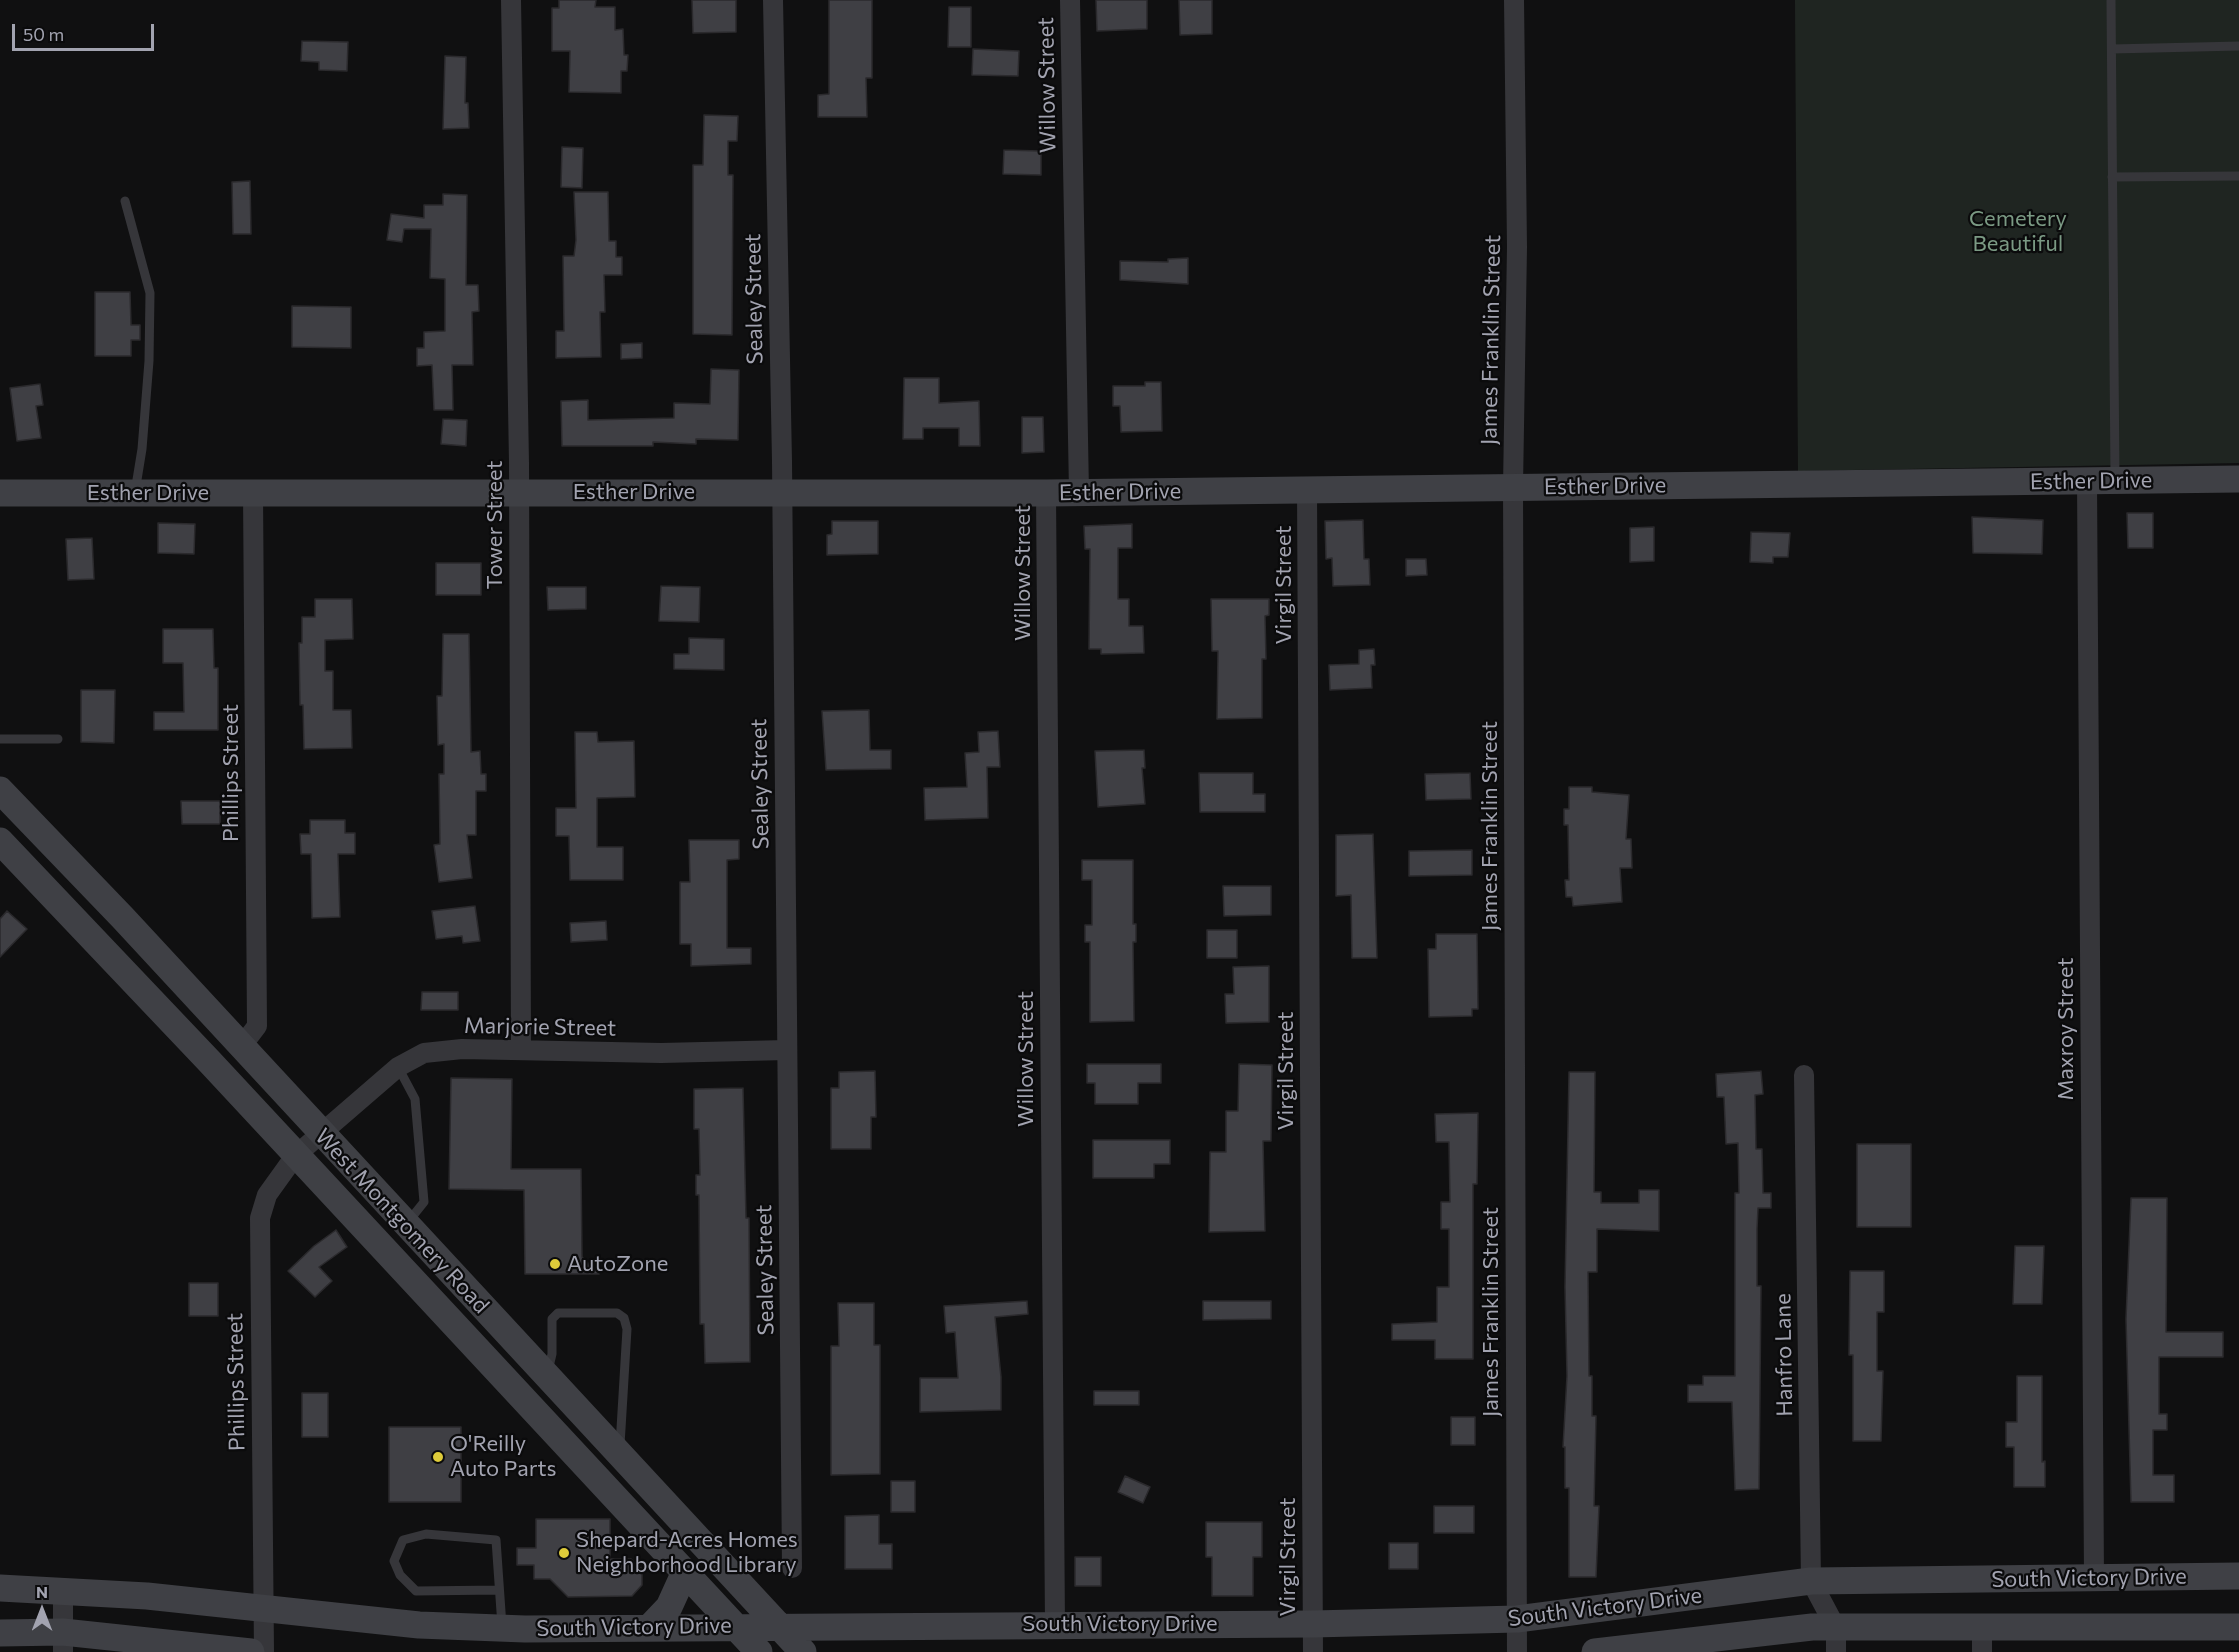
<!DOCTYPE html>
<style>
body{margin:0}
#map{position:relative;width:2239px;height:1652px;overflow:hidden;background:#101011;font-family:Commissioner,sans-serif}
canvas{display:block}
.north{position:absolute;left:12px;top:1580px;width:60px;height:60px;-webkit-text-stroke:4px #0b0b0c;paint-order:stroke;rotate:0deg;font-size:16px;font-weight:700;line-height:24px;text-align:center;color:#a2a3b0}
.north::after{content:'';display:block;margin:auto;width:21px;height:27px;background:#a2a3b0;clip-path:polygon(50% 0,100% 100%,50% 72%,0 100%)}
.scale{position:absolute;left:12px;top:24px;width:142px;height:27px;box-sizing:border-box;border:3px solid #a2a3b0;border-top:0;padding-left:8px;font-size:18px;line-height:21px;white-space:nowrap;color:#a2a3b0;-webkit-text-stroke:4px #0b0b0c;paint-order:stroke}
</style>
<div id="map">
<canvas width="2239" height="1652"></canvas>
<div class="north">N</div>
<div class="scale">50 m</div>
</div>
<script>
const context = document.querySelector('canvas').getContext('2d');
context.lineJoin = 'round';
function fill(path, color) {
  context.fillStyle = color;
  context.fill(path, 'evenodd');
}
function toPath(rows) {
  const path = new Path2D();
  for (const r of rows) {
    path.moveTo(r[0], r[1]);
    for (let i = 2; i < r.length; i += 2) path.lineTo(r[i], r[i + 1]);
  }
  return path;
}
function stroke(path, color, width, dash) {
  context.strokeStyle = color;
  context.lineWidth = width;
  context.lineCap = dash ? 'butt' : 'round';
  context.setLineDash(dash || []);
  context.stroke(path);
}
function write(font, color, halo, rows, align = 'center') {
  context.font = font + ' Commissioner,sans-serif';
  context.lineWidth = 4.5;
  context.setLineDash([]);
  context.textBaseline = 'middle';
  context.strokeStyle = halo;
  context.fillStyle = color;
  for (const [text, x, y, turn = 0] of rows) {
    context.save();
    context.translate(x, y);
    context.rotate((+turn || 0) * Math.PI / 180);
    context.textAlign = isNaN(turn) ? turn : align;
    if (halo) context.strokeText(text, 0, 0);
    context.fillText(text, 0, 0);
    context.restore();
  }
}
const green = toPath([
 [1795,0,2239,0,2239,463,1798,471]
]);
const building = toPath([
 [559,0,596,0,595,7,615,7,615,30,623,29,624,55,628,55,627,71,621,71,621,93,569,92,570,51,552,51,552,8,559,8,559,0],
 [692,0,736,0,736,32,693,33,692,0],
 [829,0,872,0,872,78,866,78,867,117,818,117,818,95,829,94,829,0],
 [1096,0,1147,0,1147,29,1097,31,1096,0],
 [1179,0,1212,0,1212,34,1180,35,1179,0],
 [949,7,971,7,971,47,948,47,949,7],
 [302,41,348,42,347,71,319,70,319,62,301,61,302,41],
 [973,49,1019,51,1018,76,972,75,973,49],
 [445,56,466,57,465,103,468,103,469,128,443,129,445,56],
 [704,115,738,116,737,141,728,141,728,175,733,175,732,335,693,334,693,165,703,165,704,115],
 [562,147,583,148,582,188,561,187,562,147],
 [1004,150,1041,151,1041,175,1003,174,1004,150],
 [250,181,251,234,233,234,232,182,250,181],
 [574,192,608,192,609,241,616,241,616,257,622,257,622,275,604,275,605,312,600,312,601,357,556,358,556,331,564,331,563,256,574,256,576,240,574,192],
 [443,194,467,195,466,285,478,285,479,311,472,312,473,365,452,365,453,410,434,410,432,365,417,366,417,348,424,348,424,332,445,331,445,279,430,278,431,229,404,229,402,242,387,240,391,214,424,218,424,205,443,205,443,194],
 [1188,258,1188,284,1120,280,1120,261,1168,262,1168,259,1188,258],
 [95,292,130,292,131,325,140,325,140,340,131,340,131,356,95,356,95,292],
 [292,306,351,307,351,348,292,347,292,306],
 [642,343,642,358,621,359,621,344,642,343],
 [711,369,739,370,738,440,696,439,696,444,653,442,653,446,562,446,561,401,588,400,588,420,674,418,674,403,710,404,711,369],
 [904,378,939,378,939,403,979,401,980,446,959,446,959,428,923,428,923,439,903,439,904,378],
 [1145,382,1161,382,1162,431,1121,432,1120,406,1113,406,1113,386,1145,386,1145,382],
 [40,384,43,405,36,406,41,438,17,441,10,388,40,384],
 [1022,417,1043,417,1044,452,1022,453,1022,417],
 [443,419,467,420,466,446,441,444,443,419],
 [2127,513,2153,513,2153,548,2128,548,2127,513],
 [1972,517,2043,520,2042,554,1973,553,1972,517],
 [1363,520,1364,559,1369,559,1370,585,1333,586,1332,558,1326,559,1325,521,1363,520],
 [832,521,878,521,878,554,827,555,827,535,832,534,832,521],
 [158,523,195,524,194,554,158,553,158,523],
 [1132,524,1132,548,1118,548,1118,599,1129,599,1129,626,1143,626,1144,653,1101,654,1101,649,1089,649,1090,549,1085,549,1084,526,1132,524],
 [1654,527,1654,561,1630,562,1630,528,1654,527],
 [1751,532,1790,533,1788,557,1773,557,1773,563,1750,562,1751,532],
 [92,538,94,579,68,580,66,539,92,538],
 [1406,559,1426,559,1427,575,1406,576,1406,559],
 [436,563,481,563,481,595,436,595,436,563],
 [661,586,700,587,699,622,659,621,661,586],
 [547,587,586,587,586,609,548,610,547,587],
 [315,599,352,599,353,639,325,640,325,671,333,671,333,710,351,710,352,748,304,749,303,705,300,705,299,643,302,643,302,617,315,617,315,599],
 [1211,599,1269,599,1269,615,1265,616,1266,659,1262,659,1262,718,1217,719,1218,651,1212,651,1211,599],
 [163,629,213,629,214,668,218,668,218,730,154,730,154,712,184,712,183,663,163,663,163,629],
 [443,634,469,634,471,752,480,751,481,774,486,774,486,791,476,791,476,835,467,835,472,878,439,882,434,845,440,844,439,774,444,774,444,744,438,745,437,696,442,696,443,634],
 [689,638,724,639,724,670,674,669,674,654,689,654,689,638],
 [1374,649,1375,665,1371,665,1372,688,1330,690,1329,665,1359,664,1359,650,1374,649],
 [81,690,115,690,114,743,81,742,81,690],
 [869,710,870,750,891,750,891,769,826,770,822,711,869,710],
 [998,731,1000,767,987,767,988,818,925,820,924,788,967,787,965,753,979,752,978,732,998,731],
 [575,732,597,732,598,742,634,741,635,797,597,798,597,847,623,847,623,880,570,880,569,836,556,836,556,808,576,808,575,732],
 [1144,750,1145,768,1142,768,1145,804,1098,807,1095,751,1144,750],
 [1199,773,1253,773,1253,794,1265,794,1265,812,1200,812,1199,773],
 [1470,773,1471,799,1426,800,1425,774,1470,773],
 [1569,787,1592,787,1592,792,1629,795,1626,839,1631,839,1632,868,1620,868,1622,902,1573,906,1572,897,1566,897,1565,880,1569,880,1568,825,1564,825,1564,809,1569,809,1569,787],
 [181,801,220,801,220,824,182,824,181,801],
 [310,820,345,820,345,833,355,833,355,854,338,854,340,917,312,918,311,854,301,854,300,834,310,834,310,820],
 [1373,834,1377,958,1352,958,1351,895,1336,896,1336,835,1373,834],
 [689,840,739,840,739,859,727,860,727,948,751,948,751,964,691,966,691,944,680,944,680,882,690,882,689,840],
 [1472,850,1472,875,1409,876,1409,851,1472,850],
 [1082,860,1133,860,1133,924,1136,924,1136,942,1133,942,1134,1021,1090,1022,1090,942,1085,942,1085,925,1092,925,1092,880,1082,880,1082,860],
 [1223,886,1271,886,1271,915,1224,916,1223,886],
 [475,906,480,941,463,943,462,936,436,939,432,911,475,906],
 [7,911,27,929,0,957,0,919,7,911],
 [606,921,607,940,571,942,570,923,606,921],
 [1207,930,1237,930,1237,958,1207,958,1207,930],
 [1436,934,1477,934,1478,1009,1472,1009,1472,1016,1429,1017,1428,949,1436,949,1436,934],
 [1269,966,1269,1022,1226,1023,1225,994,1234,994,1233,967,1269,966],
 [422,992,458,992,458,1010,421,1010,422,992],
 [1087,1064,1161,1064,1161,1083,1138,1083,1138,1104,1095,1104,1095,1083,1087,1083,1087,1064],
 [1239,1064,1272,1065,1271,1141,1263,1141,1265,1231,1209,1232,1210,1152,1226,1152,1226,1111,1238,1111,1239,1064],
 [875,1071,876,1117,871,1117,871,1149,831,1149,831,1088,839,1088,839,1072,875,1071],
 [1761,1071,1763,1094,1755,1095,1756,1149,1762,1149,1763,1193,1771,1193,1771,1208,1758,1208,1757,1229,1757,1286,1761,1286,1759,1489,1735,1490,1732,1402,1688,1402,1688,1385,1703,1385,1703,1376,1735,1376,1735,1193,1739,1193,1738,1143,1726,1144,1724,1097,1717,1097,1716,1074,1761,1071],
 [1569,1072,1595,1072,1594,1192,1601,1192,1601,1203,1639,1203,1639,1190,1659,1190,1659,1231,1597,1229,1597,1272,1588,1272,1589,1376,1592,1376,1592,1416,1596,1416,1594,1506,1599,1506,1596,1577,1569,1577,1569,1488,1565,1488,1565,1447,1563,1447,1567,1376,1565,1287,1569,1072],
 [451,1078,512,1079,511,1169,581,1169,582,1257,599,1274,525,1274,524,1190,449,1189,451,1078],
 [743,1088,746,1218,749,1218,750,1362,705,1363,704,1324,700,1324,699,1195,696,1195,696,1175,700,1175,699,1129,694,1129,694,1089,743,1088],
 [1478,1113,1477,1184,1473,1184,1473,1359,1435,1359,1435,1340,1392,1340,1392,1324,1437,1322,1437,1287,1449,1287,1449,1229,1441,1229,1441,1202,1450,1202,1449,1142,1436,1142,1435,1114,1478,1113],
 [1093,1140,1170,1140,1170,1164,1154,1164,1154,1178,1093,1178,1093,1140],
 [1857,1144,1911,1144,1911,1227,1857,1227,1857,1144],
 [2131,1198,2167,1198,2166,1332,2223,1332,2223,1357,2159,1357,2159,1414,2167,1414,2167,1430,2153,1430,2153,1475,2174,1475,2174,1502,2131,1502,2126,1319,2131,1198],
 [336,1230,347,1247,319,1267,332,1281,315,1297,288,1271,314,1246,336,1230],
 [2015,1246,2044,1246,2042,1304,2013,1304,2015,1246],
 [1850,1271,1884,1271,1884,1312,1877,1312,1877,1371,1883,1371,1881,1441,1853,1441,1853,1355,1849,1355,1850,1271],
 [189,1283,218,1283,218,1316,189,1316,189,1283],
 [1027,1301,1028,1314,995,1317,1001,1377,1001,1410,920,1412,920,1378,958,1378,955,1332,946,1333,944,1306,1027,1301],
 [1203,1301,1271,1301,1271,1319,1203,1320,1203,1301],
 [838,1303,874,1303,874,1345,880,1345,880,1474,831,1475,831,1346,839,1346,838,1303],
 [2017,1376,2042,1376,2042,1462,2045,1461,2045,1487,2014,1487,2014,1447,2006,1447,2006,1422,2017,1422,2017,1376],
 [1094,1391,1139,1391,1139,1405,1094,1405,1094,1391],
 [302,1393,328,1393,328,1437,302,1437,302,1393],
 [1451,1417,1475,1417,1475,1445,1451,1445,1451,1417],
 [389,1427,461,1427,461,1502,389,1502,389,1427],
 [1125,1476,1150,1487,1143,1503,1118,1492,1125,1476],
 [891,1481,915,1481,915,1512,891,1512,891,1481],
 [1434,1506,1474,1506,1474,1533,1434,1533,1434,1506],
 [879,1515,879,1544,892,1544,892,1569,845,1569,845,1516,879,1515],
 [536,1519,610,1519,610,1559,631,1559,642,1569,642,1585,632,1596,568,1597,550,1579,534,1579,534,1565,517,1565,517,1548,536,1548,536,1519],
 [1206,1522,1262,1522,1262,1557,1253,1557,1253,1596,1212,1596,1212,1557,1206,1557,1206,1522],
 [1389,1543,1418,1543,1418,1569,1389,1569,1389,1543],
 [1075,1557,1101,1557,1101,1586,1075,1586,1075,1557]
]);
const lane = toPath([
 [2111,0,2115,478],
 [2112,49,2239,46],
 [2112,177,2239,176],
 [125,201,150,293,149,361,142,449,135,492],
 [0,739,58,739],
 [398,1067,415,1099,424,1202,408,1222],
 [548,1371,552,1354,552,1319,558,1313,617,1313,624,1318,627,1329,620,1445],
 [499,1590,416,1591,400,1575,394,1561,403,1540,426,1534,496,1540,502,1626]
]);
const street = toPath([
 [511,0,519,463,521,1050],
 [773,0,782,461,792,1568],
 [1070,0,1079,492],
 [1514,0,1517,247,1513,486,1517,1652],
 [2087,481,2094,1577],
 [1307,490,1313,1652],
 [1046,493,1055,1624],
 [241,1047,257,1026,253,493],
 [1804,1075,1811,1581,1836,1628,1836,1652],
 [1982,1627,1982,1652],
 [63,1652,63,1590],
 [264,1652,260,1218,267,1195,295,1156,398,1067,424,1053,462,1049,661,1053,787,1050]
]);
const secondary = toPath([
 [0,493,1046,493,2239,479],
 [0,790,123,918,803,1652],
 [0,841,209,1061,759,1652],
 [0,1588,147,1596,419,1625,525,1629,1313,1624,1517,1619,1811,1581,2239,1576],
 [650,1627,669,1607,684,1574],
 [0,1633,63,1632,251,1652],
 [1595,1652,1812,1627,2239,1627]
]);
const markers = [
 [555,1264,6,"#decb3a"],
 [438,1457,6,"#decb3a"],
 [564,1553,6,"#decb3a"]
];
const streetNames = [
 ["Willow Street",1047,85,-91],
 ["Sealey Street",754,299,-91],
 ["James Franklin Street",1491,340,-89],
 ["Esther Drive",2091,481,-1],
 ["Esther Drive",1605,486,-1],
 ["Esther Drive",634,492],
 ["Esther Drive",1120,492,-1],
 ["Esther Drive",148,493],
 ["Tower Street",495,525,-90],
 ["Willow Street",1023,573,-90],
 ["Virgil Street",1284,585,-90],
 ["Phillips Street",231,773,-90],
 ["Sealey Street",760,784,-91],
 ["James Franklin Street",1490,826,-90],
 ["Marjorie Street",540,1027,1],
 ["Maxroy Street",2066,1029,-90],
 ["Willow Street",1026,1059,-90],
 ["Virgil Street",1286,1071,-90],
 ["West Montgomery Road",402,1221,47],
 ["Sealey Street",765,1270,-91],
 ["James Franklin Street",1491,1312,-90],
 ["Hanfro Lane",1784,1355,-91],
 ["Phillips Street",236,1382,-91],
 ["Virgil Street",1288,1557,-90],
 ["South Victory Drive",2089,1578,-1],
 ["South Victory Drive",1605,1607,-7],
 ["South Victory Drive",1120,1624],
 ["South Victory Drive",634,1627,-1]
];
const parkNames = [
 ["Cemetery",2018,219],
 ["Beautiful",2018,244]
];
const poiNames = [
 ["AutoZone",567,1264],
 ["O'Reilly",450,1444],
 ["Auto Parts",450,1469],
 ["Shepard-Acres Homes",576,1540],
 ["Neighborhood Library",576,1565]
];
fill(green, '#1f2521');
fill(building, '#3f3f44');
stroke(building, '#2b2a2d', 1.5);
stroke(lane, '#36363a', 9);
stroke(street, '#36363a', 20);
stroke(secondary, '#3f4045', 27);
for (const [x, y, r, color] of markers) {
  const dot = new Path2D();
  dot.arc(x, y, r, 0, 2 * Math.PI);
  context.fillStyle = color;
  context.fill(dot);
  stroke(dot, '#0b0b0c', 2);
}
write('22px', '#a2a3b0', '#0b0b0c', streetNames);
write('22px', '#7b9a84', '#0b0b0c', parkNames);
write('22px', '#a2a3b0', '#0b0b0c', poiNames, 'left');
</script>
